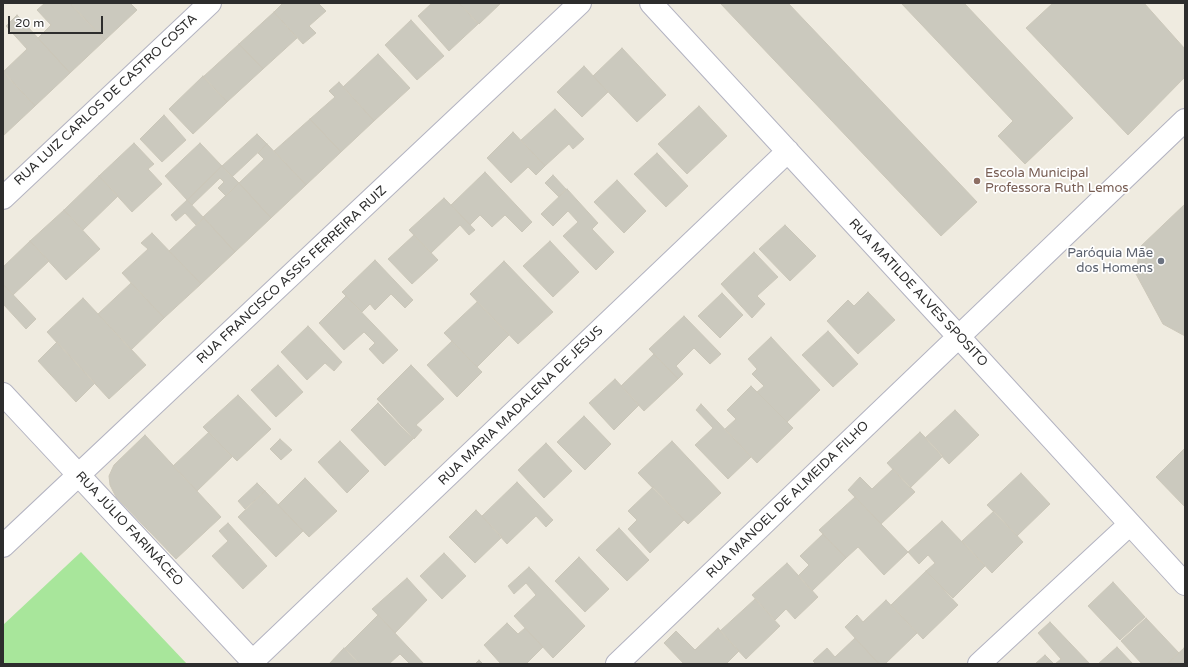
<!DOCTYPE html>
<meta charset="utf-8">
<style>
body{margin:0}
#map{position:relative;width:1188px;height:667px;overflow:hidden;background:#efebe0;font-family:"Varela Round",sans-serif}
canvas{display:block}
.frame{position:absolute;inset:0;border:4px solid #2d2d2d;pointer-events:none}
.scale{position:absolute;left:8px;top:16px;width:95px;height:18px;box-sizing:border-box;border:2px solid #2d2d2d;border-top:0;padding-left:5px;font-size:12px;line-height:14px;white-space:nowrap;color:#2d2d2d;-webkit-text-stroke:3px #fff;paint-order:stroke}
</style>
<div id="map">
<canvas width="1188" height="667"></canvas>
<div class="frame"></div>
<div class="scale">20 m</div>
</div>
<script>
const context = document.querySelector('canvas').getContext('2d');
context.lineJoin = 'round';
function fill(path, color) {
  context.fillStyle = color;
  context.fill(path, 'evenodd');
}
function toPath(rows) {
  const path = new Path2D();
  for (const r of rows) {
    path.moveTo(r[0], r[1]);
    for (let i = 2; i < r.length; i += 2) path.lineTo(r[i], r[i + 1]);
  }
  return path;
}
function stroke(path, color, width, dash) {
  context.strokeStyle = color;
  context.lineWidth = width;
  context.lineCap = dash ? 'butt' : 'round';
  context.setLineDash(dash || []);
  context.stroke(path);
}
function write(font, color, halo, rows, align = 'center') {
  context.font = font + ' "Varela Round",sans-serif';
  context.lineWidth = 3.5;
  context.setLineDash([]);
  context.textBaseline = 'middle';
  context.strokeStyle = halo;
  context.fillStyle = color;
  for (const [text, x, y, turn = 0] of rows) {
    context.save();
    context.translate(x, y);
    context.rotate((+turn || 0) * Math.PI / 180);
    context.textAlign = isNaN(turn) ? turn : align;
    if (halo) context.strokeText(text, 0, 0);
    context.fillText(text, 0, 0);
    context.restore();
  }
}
const green = toPath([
 [81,552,187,664,3,664,3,625]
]);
const building = toPath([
 [45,3,70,3,105,40,70,73,38,38,51,25,37,10,45,3],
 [73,3,130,3,137,10,105,40,71,5,73,3],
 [283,3,318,3,326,11,309,26,316,33,303,44,274,12,283,3],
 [432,3,459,3,478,24,449,51,418,16,432,3],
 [459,3,501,3,479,24,459,3],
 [720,3,788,3,977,202,941,236,720,3],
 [901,3,964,3,1073,118,1025,164,998,136,1013,121,901,3],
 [1053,3,1144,3,1185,49,1185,77,1128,135,1026,28,1053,3],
 [274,12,297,38,263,69,239,44,274,12],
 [17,15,70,73,35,106,3,72,27,49,6,26,17,15],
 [411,20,444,56,417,80,385,45,411,20],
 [239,44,263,69,227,102,203,77,239,44],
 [622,48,666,95,637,122,593,76,622,48],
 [378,54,410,88,374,121,343,87,378,54],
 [584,66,608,92,582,117,557,92,584,66],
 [3,71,35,106,3,136,3,71],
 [203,76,227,102,193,134,169,109,203,76],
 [339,82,374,121,341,152,310,119,335,97,329,91,339,82],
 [699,106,727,136,687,174,658,144,699,106],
 [555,109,584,139,573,149,569,144,545,166,521,140,555,109],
 [164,115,186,140,162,162,140,139,164,115],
 [310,119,341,152,306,185,274,151,310,119],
 [513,132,545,166,536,175,528,167,511,183,487,158,513,132],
 [257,134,267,144,232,177,222,166,257,134],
 [134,143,154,164,148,169,162,184,132,212,99,176,134,143],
 [200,143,222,166,187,200,165,176,200,143],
 [267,144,306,185,271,218,239,183,264,159,258,153,267,144],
 [657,153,688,186,666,207,634,174,657,153],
 [222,166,239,183,226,196,218,188,224,182,220,178,192,205,187,200,222,166],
 [485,172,532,222,522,232,505,215,492,227,480,215,470,225,451,205,485,172],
 [553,175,566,189,559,197,545,183,553,175],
 [99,176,118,196,83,230,64,210,99,176],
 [617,180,646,211,624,233,594,202,617,180],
 [239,183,271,218,235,252,203,217,239,183],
 [567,189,598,223,592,229,614,252,596,270,563,236,578,222,568,211,553,226,541,214,567,189],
 [444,198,475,230,469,235,460,225,431,253,409,230,444,198],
 [187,200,204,218,196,225,185,213,176,221,171,215,187,200],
 [1185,204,1185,336,1163,324,1136,274,1140,247,1185,204],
 [64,210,100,249,66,280,30,241,64,210],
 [204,218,235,252,201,284,169,251,204,218],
 [785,225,816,256,790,281,759,249,785,225],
 [152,233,201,284,164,318,122,273,148,249,141,243,152,233],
 [414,235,438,260,412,284,388,259,414,235],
 [30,241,49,261,13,295,3,284,3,267,30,241],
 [550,241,579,272,553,297,523,266,550,241],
 [754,252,778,277,757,296,765,304,752,318,721,284,754,252],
 [375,260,413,300,405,308,391,294,375,310,370,304,362,312,342,292,375,260],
 [504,261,553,312,518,344,470,294,504,261],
 [131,283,164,318,131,350,98,314,131,283],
 [3,284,36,319,26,329,4,305,3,306,3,284],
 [868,292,895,320,858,354,827,321,848,300,854,306,868,292],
 [722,293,743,315,720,338,698,316,722,293],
 [346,296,398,350,383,364,369,349,375,343,364,332,344,350,319,323,346,296],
 [83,298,146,365,109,399,47,332,83,298],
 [477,302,509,335,477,367,444,333,477,302],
 [684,316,721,354,710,364,694,348,676,366,683,374,678,379,649,349,684,316],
 [308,326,342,362,334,371,325,363,307,380,281,352,308,326],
 [828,331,858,364,833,387,802,355,828,331],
 [771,337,820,390,787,422,757,392,764,386,752,374,757,369,748,359,771,337],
 [452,341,482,372,457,397,427,365,452,341],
 [57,342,95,383,76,402,38,361,57,342],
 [654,354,678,379,644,411,621,386,654,354],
 [278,365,303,392,276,417,251,390,278,365],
 [411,365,444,399,416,425,422,430,414,439,377,399,411,365],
 [615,379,639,405,614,430,589,403,615,379],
 [751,386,793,428,757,463,725,429,736,419,727,410,751,386],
 [238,395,271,429,237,461,203,427,238,395],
 [378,403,413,439,385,466,351,430,378,403],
 [701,404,751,457,728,479,695,445,713,428,696,410,701,404],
 [955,410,979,435,949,464,925,438,955,410],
 [584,416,611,444,585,470,557,442,584,416],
 [209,432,232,457,197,491,173,466,209,432],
 [920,432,943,456,910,488,887,463,920,432],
 [145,435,221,517,176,559,116,497,110,485,109,476,114,465,145,435],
 [280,439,292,450,281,460,270,449,280,439],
 [340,441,369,471,347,493,318,462,340,441],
 [672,441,721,493,688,524,638,473,672,441],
 [546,443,572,471,544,498,518,470,546,443],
 [1185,448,1185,507,1156,477,1185,448],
 [893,469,915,492,881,524,848,490,860,477,872,489,893,469],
 [1021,473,1050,504,1017,536,987,505,1021,473],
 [305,478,337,511,309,537,278,505,305,478],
 [517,482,553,520,546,527,536,516,507,544,482,516,517,482],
 [257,483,265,491,245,509,238,501,257,483],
 [653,487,684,520,650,553,628,529,637,520,628,511,653,487],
 [265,491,303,531,276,557,238,517,265,491],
 [855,497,908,552,884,575,858,547,846,558,819,530,855,497],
 [476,510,502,537,475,563,449,537,476,510],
 [994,511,1023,542,992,573,962,541,994,511],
 [942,521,985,566,953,598,926,571,935,563,928,555,919,564,908,552,942,521],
 [228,523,267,566,243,589,212,556,228,541,219,531,228,523],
 [619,528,649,560,627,581,596,550,619,528],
 [823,534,846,558,812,591,798,576,809,565,800,556,823,534],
 [444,553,466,576,442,599,420,576,444,553],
 [579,557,609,589,585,612,555,581,579,557],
 [787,563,818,597,795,619,786,609,775,620,752,595,787,563],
 [529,567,585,626,553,658,514,616,536,595,526,583,514,594,508,586,529,567],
 [926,571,958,605,923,639,891,605,926,571],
 [407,578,427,600,395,633,372,609,407,578],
 [1113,582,1145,617,1120,640,1088,606,1113,582],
 [755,599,780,626,746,659,720,631,755,599],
 [886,600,917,633,885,664,879,664,845,627,857,615,863,622,886,600],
 [378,615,424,664,410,664,400,654,389,664,360,664,345,648,378,615],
 [1146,618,1179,653,1167,664,1142,664,1121,641,1146,618],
 [1050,622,1090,664,1055,664,1061,659,1038,633,1050,622],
 [507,623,518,634,525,628,543,647,526,664,501,664,484,645,507,623],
 [718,628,739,651,726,664,684,664,664,643,676,631,695,650,718,628],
 [855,638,879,664,816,664,813,661,827,648,835,657,855,638],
 [1117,647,1133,664,1098,664,1117,647],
 [344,648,359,664,329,664,344,648],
 [1184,648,1185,649,1185,664,1167,664,1184,648],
 [1045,655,1054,664,1035,664,1045,655],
 [479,660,483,664,475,664,479,660]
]);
const minor = toPath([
 [651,3,958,336,1185,584],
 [3,198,210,3],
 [3,394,255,664],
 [3,546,580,3],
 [253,661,788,151],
 [617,664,1185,120],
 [979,664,1130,524]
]);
const markers = [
 [977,181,4,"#8d6e63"],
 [1161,261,4,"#6b7280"]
];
const streetNames = [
 ["RUA LUIZ CARLOS DE CASTRO COSTA",106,100,-43],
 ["RUA FRANCISCO ASSIS FERREIRA RUIZ",292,275,-43],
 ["RUA MATILDE ALVES SPOSITO",918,293,47],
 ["RUA MARIA MADALENA DE JESUS",521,406,-44],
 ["RUA MANOEL DE ALMEIDA FILHO",788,500,-44],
 ["RUA JÚLIO FARINÁCEO",129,529,47]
];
const educationNames = [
 ["Escola Municipal",985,174],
 ["Professora Ruth Lemos",985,189]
];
const worshipNames = [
 ["Paróquia Mãe",1153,254],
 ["dos Homens",1153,269]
];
fill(green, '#a8e69b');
fill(building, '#cbc9be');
stroke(building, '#cbc7b9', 1);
stroke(minor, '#b3b3c1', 24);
stroke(minor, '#fff', 22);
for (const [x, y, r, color] of markers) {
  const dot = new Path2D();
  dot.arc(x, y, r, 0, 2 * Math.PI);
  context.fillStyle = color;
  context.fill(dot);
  stroke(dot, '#fff', 1.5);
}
write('13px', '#2d2d2d', '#fff', streetNames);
write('13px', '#785e54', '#fff', educationNames, 'left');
write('13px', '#5b616d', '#fff', worshipNames, 'right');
</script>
